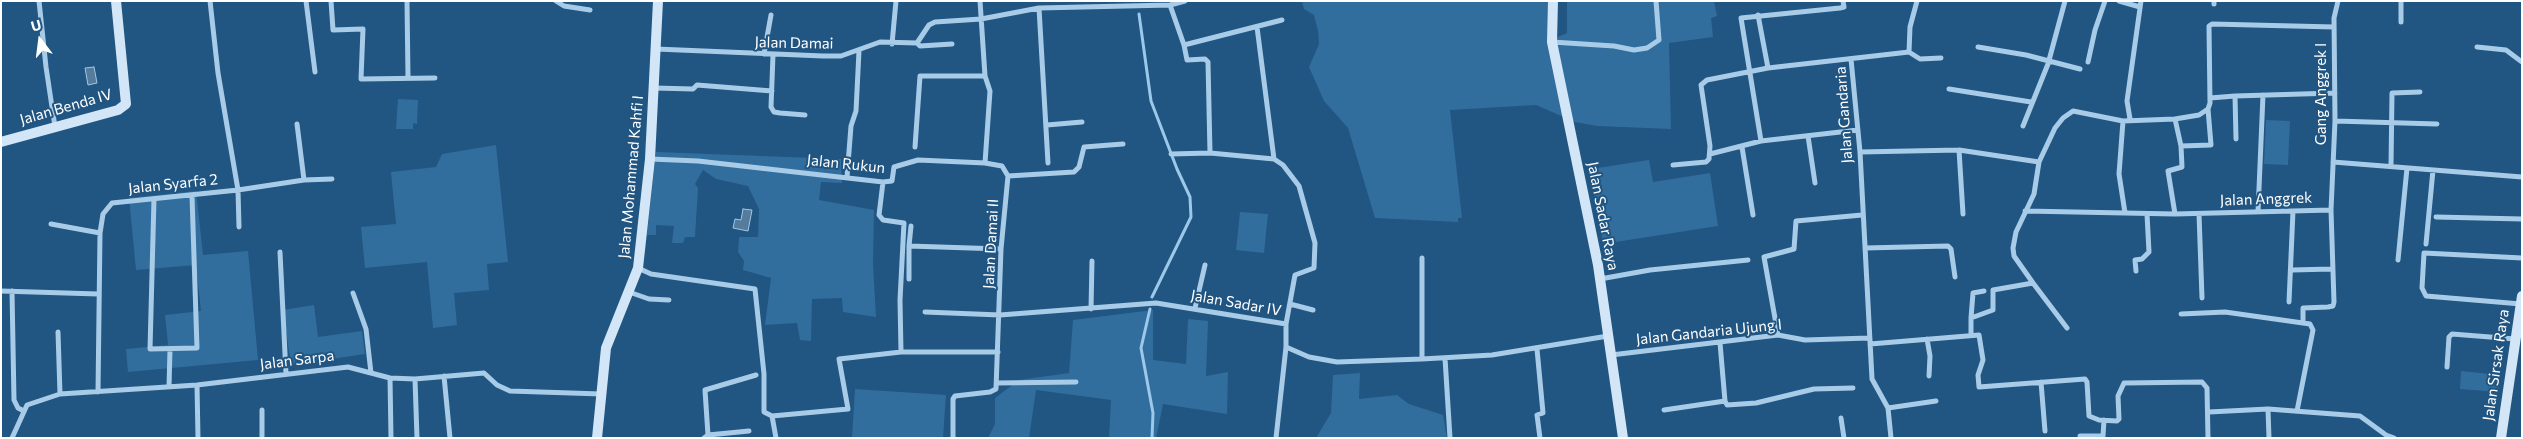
<!DOCTYPE html>
<style>
body{margin:0}
#map{position:relative;width:2523px;height:439px;overflow:hidden;background:#215582;font-family:Commissioner,sans-serif}
canvas{display:block}
.frame{position:absolute;inset:0;border:2px solid #fff;pointer-events:none}
.north{position:absolute;left:15px;top:15px;width:50px;height:50px;-webkit-text-stroke:4px #215582;paint-order:stroke;rotate:345deg;font-size:14px;font-weight:700;line-height:20px;text-align:center;color:#fff}
.north::after{content:'';display:block;margin:auto;width:18px;height:22px;background:#fff;clip-path:polygon(50% 0,100% 100%,50% 72%,0 100%)}
</style>
<div id="map">
<canvas width="2523" height="439"></canvas>
<div class="frame"></div>
<div class="north">U</div>
</div>
<script>
const context = document.querySelector('canvas').getContext('2d');
context.lineJoin = 'round';
function fill(path, color) {
  context.fillStyle = color;
  context.fill(path, 'evenodd');
}
function toPath(rows) {
  const path = new Path2D();
  for (const r of rows) {
    path.moveTo(r[0], r[1]);
    for (let i = 2; i < r.length; i += 2) path.lineTo(r[i], r[i + 1]);
  }
  return path;
}
function stroke(path, color, width, dash) {
  context.strokeStyle = color;
  context.lineWidth = width;
  context.lineCap = dash ? 'butt' : 'round';
  context.setLineDash(dash || []);
  context.stroke(path);
}
function write(font, color, halo, rows, align = 'center') {
  context.font = font + ' Commissioner,sans-serif';
  context.lineWidth = 4;
  context.setLineDash([]);
  context.textBaseline = 'middle';
  context.strokeStyle = halo;
  context.fillStyle = color;
  for (const [text, x, y, turn = 0] of rows) {
    context.save();
    context.translate(x, y);
    context.rotate((+turn || 0) * Math.PI / 180);
    context.textAlign = isNaN(turn) ? turn : align;
    if (halo) context.strokeText(text, 0, 0);
    context.fillText(text, 0, 0);
    context.restore();
  }
}
const green = toPath([
 [1302,1,1548,1,1551,40,1567,33,1567,1,1714,1,1717,16,1711,18,1713,37,1669,43,1671,129,1597,126,1575,122,1536,105,1450,110,1462,218,1458,218,1458,222,1375,218,1348,128,1324,101,1309,67,1319,44,1318,31,1314,15,1304,9],
 [398,99,418,100,417,124,413,123,413,129,396,129],
 [2266,120,2290,121,2288,165,2264,164],
 [496,145,508,262,487,264,489,290,454,293,457,325,433,328,427,262,365,268,361,227,396,224,391,172,436,167,442,154],
 [656,152,841,159,842,183,821,182,819,200,874,210,873,264,876,317,843,312,842,298,812,299,811,341,800,340,797,323,765,325,771,278,743,270,744,261,738,252,739,237,758,237,759,209,748,186,716,179,703,170,695,184,698,188,695,237,685,237,683,243,672,243,674,226,656,225,656,235,647,235],
 [1649,160,1653,182,1710,173,1718,226,1603,244,1591,169],
 [196,191,203,255,248,251,258,360,128,372,126,349,168,345,165,315,201,311,196,265,136,270,129,198],
 [1240,212,1268,214,1264,253,1236,250],
 [314,305,318,337,362,331,365,354,291,365,283,310],
 [1153,310,1153,360,1186,364,1188,319,1208,321,1206,376,1228,372,1227,414,1163,404,1156,438,1109,438,1111,400,1036,390,1029,438,988,438,995,424,995,398,1019,380,1069,373,1073,320],
 [2461,371,2500,375,2498,392,2460,389],
 [1360,373,1359,399,1397,395,1409,404,1443,415,1447,438,1316,438,1331,413,1333,375],
 [855,389,946,395,943,438,852,438]
]);
const water = toPath([
 [94,67,97,83,88,85,85,68,94,67],
 [743,209,752,210,748,231,733,228,735,219,741,220,743,209]
]);
const stream = toPath([
 [1139,14,1151,101,1177,169,1190,197,1191,217,1152,297],
 [1150,309,1141,348,1153,413,1152,438]
]);
const street = toPath([
 [39,1,46,67,55,127],
 [306,1,315,72],
 [331,1,333,30,363,29,361,79,435,78],
 [407,1,408,77],
 [556,1,564,6,590,10],
 [980,1,985,76,990,91,985,163],
 [2119,1,2140,7],
 [2214,4,2214,1],
 [1170,5,1184,45,1187,60,1205,59,1208,62,1210,153],
 [1039,8,1048,163],
 [1758,15,1768,68],
 [2401,22,2401,1],
 [1257,27,1274,159],
 [1552,42,1614,46,1634,50,1647,48,1659,40,1656,1],
 [917,43,929,25,935,22,981,19,1039,8,1170,5,1185,1],
 [892,44,896,1],
 [1184,45,1282,20],
 [1978,47,2026,55,2080,69],
 [2477,47,2506,50,2522,62],
 [656,49,823,56,841,56,880,42,917,43,920,46,952,44],
 [1909,52,1910,27,1917,1],
 [1909,52,1920,59,1941,58],
 [764,54,771,15],
 [773,55,771,107,774,112,780,113,805,115],
 [1851,59,1860,152,1872,379,1888,408,1891,438],
 [2088,62,2095,30,2105,1],
 [654,88,693,89,697,85,772,91],
 [1949,89,2031,102],
 [2235,96,2335,93],
 [2210,98,2235,96,2236,139],
 [2130,119,2127,101,2141,1],
 [2175,119,2181,146],
 [2123,121,2119,174,2125,213],
 [2335,121,2437,124],
 [297,124,304,180],
 [1047,125,1082,122],
 [2023,126,2048,64,2065,1],
 [1808,136,1815,183],
 [1761,141,1741,18,1840,8,1844,7,1843,1],
 [915,147,920,76,985,76],
 [1742,147,1753,215],
 [1959,150,1963,214],
 [1860,152,1959,150,2039,162],
 [1171,154,1210,153,1274,159,1283,165,1299,186,1315,243,1314,268,1295,275,1286,324],
 [1710,154,1761,141,1858,130],
 [650,159,698,161,883,182,892,181,894,167,918,160,985,163,1002,166,1008,176],
 [2333,162,2522,177],
 [1673,165,1706,162,1709,159,1710,146,1701,85,1707,80,1768,68,1909,52],
 [2391,166,2392,93,2420,92],
 [1008,176,1074,172,1079,167,1084,147,1123,144],
 [847,177,851,126,856,111,859,51],
 [883,182,879,215,883,220,904,223,900,300,901,352],
 [154,199,150,349,197,348,192,196],
 [2025,211,2175,214,2331,210,2335,121,2334,18,2338,1],
 [2258,212,2263,95],
 [2175,214,2168,171,2182,167,2181,146,2211,145,2208,109],
 [2199,214,2202,298],
 [2436,217,2522,219],
 [51,224,100,233],
 [911,226,909,246,1001,249],
 [239,227,238,190,304,180,332,179],
 [2426,244,2433,170],
 [1865,248,1948,246,1951,249,1955,277],
 [280,252,286,374],
 [1422,258,1422,359],
 [2398,260,2407,168],
 [638,268,651,274,755,289,764,374,764,412,772,416,848,409,839,359,901,352,998,352],
 [2292,270,2332,269],
 [2136,271,2135,260,2142,259,2149,252,2147,214],
 [909,279,909,246],
 [1600,279,1650,270,1748,260],
 [1,291,98,294],
 [12,291,14,400,18,408,24,411],
 [629,292,649,299,669,300],
 [353,293,366,329,371,373],
 [2289,302,2293,211],
 [1290,304,1313,310],
 [2521,304,2426,296,2422,288,2424,253,2522,258],
 [1195,308,1205,265],
 [1091,309,1092,261],
 [925,312,1000,315,1156,303,1286,324,1286,347,1276,438],
 [2181,314,2225,312,2310,324,2313,330,2297,411],
 [1971,318,1973,293,1984,291],
 [2303,323,2303,308,2328,307,2333,306,2334,302,2331,210],
 [2067,328,2033,283,2014,256,2013,248,2016,232,2034,194,2039,162,2055,128,2063,118,2073,111,2123,121,2175,119,2199,115,2208,109,2210,103,2209,26,2212,24,2334,27],
 [58,332,60,394],
 [1971,334,1971,318,1993,310,1993,290,2033,283],
 [1778,335,1764,257,1794,249,1796,221,1862,215],
 [1927,339,1930,356,1929,376],
 [1720,343,1725,401,1727,405,1756,403,1814,389,1853,388],
 [1870,344,1979,335,1983,360,1978,375,1979,387,2085,379,2087,382,2089,416,2099,420,2117,421,2119,419,2118,396,2124,383,2202,382,2207,388,2208,438],
 [1286,347,1309,357,1337,362,1422,359,1492,355,1608,336],
 [1537,349,1543,413,1537,415,1540,438],
 [1611,355,1778,335,1805,340,1869,338],
 [1445,358,1450,438],
 [2447,367,2449,337,2452,334,2515,339],
 [444,376,450,438],
 [390,378,391,438],
 [415,379,417,438],
 [2041,382,2045,431],
 [997,383,1076,382],
 [197,385,198,438],
 [169,387,170,349],
 [98,392,100,233,103,214,112,203,238,190,218,73,210,1],
 [1888,408,1936,401],
 [2268,409,2269,438],
 [1664,410,1725,401],
 [2209,412,2268,409,2360,416,2386,435,2394,438],
 [772,416,776,438],
 [1841,418,1844,438],
 [708,435,749,431],
 [2080,436,2103,436,2104,420],
 [12,438,27,405,60,394,197,385,348,367,390,378,415,379,484,373,497,385,510,391,601,394],
 [262,438,262,410],
 [704,438,708,435,705,390,756,375],
 [953,438,953,399,955,396,990,392,996,389,1001,249,1008,176]
]);
const secondary = toPath([
 [1553,1,1552,42,1598,265,1623,438],
 [1,142,118,110,126,104,116,1],
 [597,438,606,348,638,268,650,159,658,1],
 [2501,438,2522,296]
]);
const streetNames = [
 ["Jalan Damai",794,43,1],
 ["Gang Anggrek I",2321,94,-90],
 ["Jalan Benda IV",66,107,-16],
 ["Jalan Gandaria",1844,115,-94],
 ["Jalan Rukun",846,164,6],
 ["Jalan Mohammad Kahfi I",631,177,-85],
 ["Jalan Syarfa 2",173,184,-6],
 ["Jalan Anggrek",2266,199,-2],
 ["Jalan Sadar Raya",1603,216,79],
 ["Jalan Damai II",991,244,-87],
 ["Jalan Sadar IV",1236,303,10],
 ["Jalan Gandaria Ujung I",1709,332,-6],
 ["Jalan Sarpa",297,360,-7],
 ["Jalan Sirsak Raya",2496,365,-82]
];
fill(green, '#316e9e');
fill(water, '#567b9b');
stroke(water, '#9cc8e9', 1);
stroke(stream, '#9cc8e9', 3);
stroke(street, '#a8cce8', 5);
stroke(secondary, '#d2e6f7', 10);
write('15px', '#fff', '#215582', streetNames);
</script>
